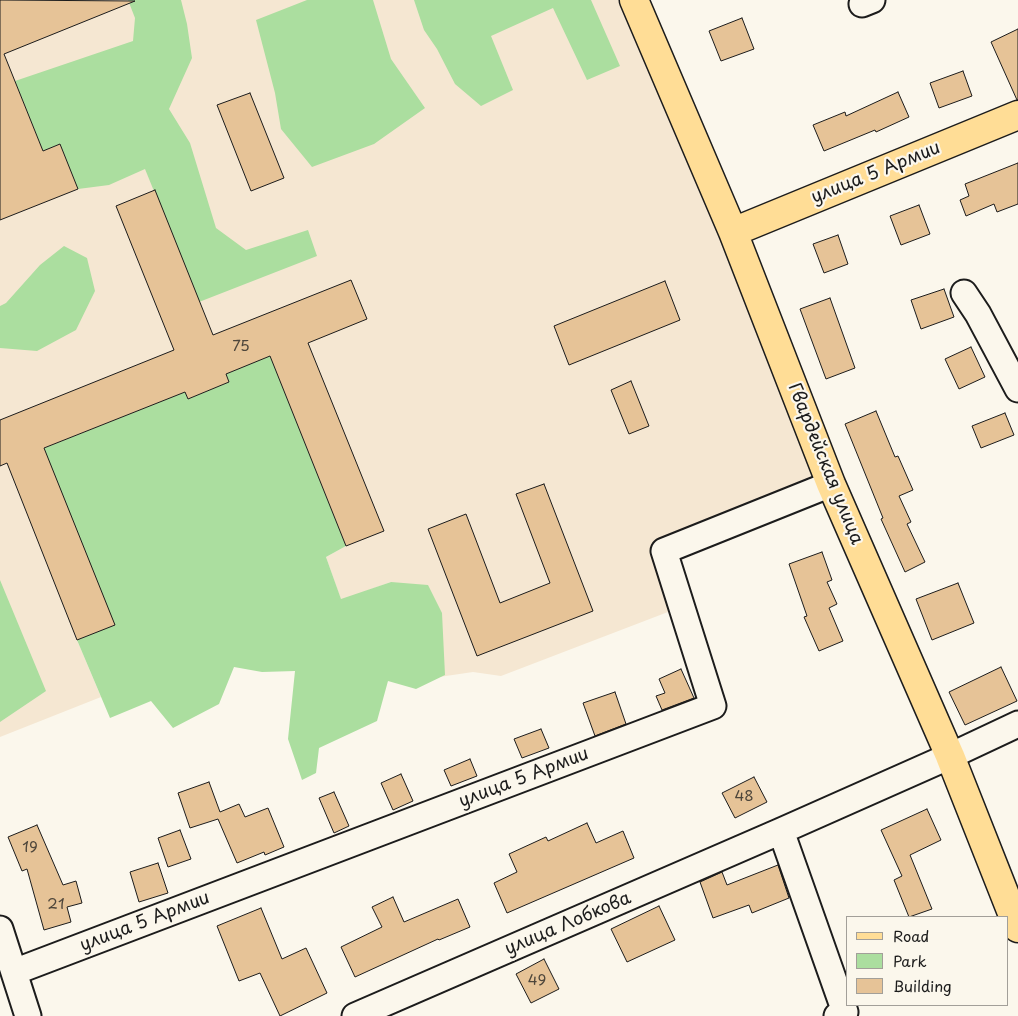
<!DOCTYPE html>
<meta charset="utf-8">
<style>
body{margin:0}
#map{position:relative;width:1018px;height:1016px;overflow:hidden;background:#fbf7ec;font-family:"Playpen Sans",sans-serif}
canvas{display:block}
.legend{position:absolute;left:846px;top:916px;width:162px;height:90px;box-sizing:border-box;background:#fbf7ec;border:1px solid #a29f99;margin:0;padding:6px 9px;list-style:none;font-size:15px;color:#1c1c1c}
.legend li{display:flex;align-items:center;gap:10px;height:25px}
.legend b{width:25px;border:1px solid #a29f99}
</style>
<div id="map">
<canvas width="1018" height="1016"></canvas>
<ul class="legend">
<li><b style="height:6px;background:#ffdd96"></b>Road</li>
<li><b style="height:14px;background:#abde9f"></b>Park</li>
<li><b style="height:14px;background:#e6c397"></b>Building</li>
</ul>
</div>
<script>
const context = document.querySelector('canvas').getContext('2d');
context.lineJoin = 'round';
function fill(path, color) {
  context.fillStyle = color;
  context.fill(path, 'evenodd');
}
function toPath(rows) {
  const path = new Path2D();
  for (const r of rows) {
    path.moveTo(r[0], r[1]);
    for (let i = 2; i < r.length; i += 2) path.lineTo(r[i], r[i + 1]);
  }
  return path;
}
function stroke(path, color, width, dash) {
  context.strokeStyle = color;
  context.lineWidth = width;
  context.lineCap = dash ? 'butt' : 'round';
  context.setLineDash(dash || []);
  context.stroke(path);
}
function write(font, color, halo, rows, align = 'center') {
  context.font = font + ' "Playpen Sans",sans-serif';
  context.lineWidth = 4.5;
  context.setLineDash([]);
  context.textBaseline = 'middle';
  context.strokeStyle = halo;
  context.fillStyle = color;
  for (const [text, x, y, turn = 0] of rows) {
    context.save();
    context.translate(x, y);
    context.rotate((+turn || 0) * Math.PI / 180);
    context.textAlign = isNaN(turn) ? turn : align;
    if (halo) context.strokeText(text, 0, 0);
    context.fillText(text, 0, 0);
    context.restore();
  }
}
const built = toPath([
 [0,0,634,0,831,484,664,551,681,607,501,676,473,672,439,677,391,582,341,600,326,557,346,546,226,375,229,382,188,399,185,392,115,625,77,640,101,697,0,737]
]);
const green = toPath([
 [128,0,181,0,187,24,192,58,169,109,190,143,216,228,246,250,308,230,317,256,199,302,145,169,109,185,78,189,60,144,43,151,15,81,133,41,135,18],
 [307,0,373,0,391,59,425,108,374,144,312,167,281,129,275,93,256,20],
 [414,0,591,0,620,66,587,80,553,8,491,36,513,90,481,106,455,84,437,49,424,30],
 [64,246,87,258,95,291,76,330,37,351,0,348,0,306,6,303,40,265],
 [270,356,346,546,326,557,341,599,391,582,428,585,442,613,445,675,416,689,388,681,377,721,319,748,316,773,302,780,288,739,295,671,262,672,234,667,219,704,173,728,151,701,110,718,77,640,114,625,22,457,185,392,188,399,229,382,226,374],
 [0,580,46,691,0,722]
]);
const building = toPath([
 [0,0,135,1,4,54,43,151,60,144,78,189,0,220,0,0],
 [742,18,754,49,721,61,709,31,742,18],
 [1018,29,1018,100,1017,100,991,42,1018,29],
 [963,71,972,96,939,108,930,83,963,71],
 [898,92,909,117,876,132,875,130,824,151,813,125,845,112,846,116,898,92],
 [250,93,284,178,251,191,217,105,250,93],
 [1018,163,1018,204,997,212,994,204,966,216,960,200,969,196,965,184,1018,163],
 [155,190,213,335,351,280,367,319,308,343,384,531,346,546,270,356,226,374,229,382,188,399,185,392,44,448,115,625,77,640,7,463,0,466,0,420,174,350,116,206,155,190],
 [919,205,930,234,901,245,890,216,919,205],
 [838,235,848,264,824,273,813,244,838,235],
 [665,281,680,320,569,365,554,326,665,281],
 [944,289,954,317,921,329,911,300,944,289],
 [830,298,855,368,826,379,800,309,830,298],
 [971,347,985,377,959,389,945,359,971,347],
 [631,381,649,426,629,434,611,390,631,381],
 [876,411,895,457,898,456,913,490,899,496,911,522,907,524,925,562,905,572,881,519,883,518,845,424,876,411],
 [1005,413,1014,435,981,448,972,426,1005,413],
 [544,484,593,611,477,656,428,529,466,514,500,603,550,583,516,494,544,484],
 [822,552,832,580,827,582,837,604,829,608,843,641,819,651,804,617,807,616,789,564,822,552],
 [958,583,974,623,932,640,916,599,958,583],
 [1001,667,1017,701,965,725,949,692,1001,667],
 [681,669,694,698,662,710,656,696,665,693,659,679,681,669],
 [615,692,626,724,595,736,583,703,615,692],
 [541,729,549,748,522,758,514,739,541,729],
 [470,759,477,776,451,786,444,770,470,759],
 [401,774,413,801,393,810,381,783,401,774],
 [754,777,767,802,735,818,722,793,754,777],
 [209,782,220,812,239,804,245,817,268,808,284,847,265,855,264,852,237,863,218,819,190,828,178,793,209,782],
 [334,792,349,826,334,833,319,798,334,792],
 [927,809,941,840,910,855,932,909,909,917,894,880,902,876,881,830,927,809],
 [587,823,596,843,623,831,634,858,507,913,494,883,517,872,509,854,546,837,548,841,587,823],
 [37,825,63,885,76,881,82,903,67,907,71,922,44,930,27,869,22,871,8,837,37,825],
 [180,830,191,859,168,867,158,838,180,830],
 [158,863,168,893,139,902,130,872,158,863],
 [778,865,789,898,752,913,749,905,713,918,700,882,722,872,727,885,778,865],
 [393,897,404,922,458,899,470,927,439,940,438,939,355,977,341,947,382,927,372,907,393,897],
 [659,906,675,940,627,962,611,929,659,906],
 [261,908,282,959,306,948,327,993,280,1016,260,973,239,981,217,926,261,908],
 [544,959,559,989,531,1003,516,974,544,959]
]);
const minor = toPath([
 [862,4,872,0],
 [964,293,978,314,1018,389],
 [781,831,845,1012,837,1016],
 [0,929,28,1016],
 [14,972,713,706,664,551,831,484],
 [355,1016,781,831,950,756,1018,724]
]);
const major = toPath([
 [634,0,733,232,831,484,950,756,1018,928],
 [733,232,1018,115]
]);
const numberNames = [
 ["75",241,347],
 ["48",744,797],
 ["19",30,848],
 ["21",56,905],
 ["49",537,981]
];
const streetNames = [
 ["улица 5 Армии",876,173,-22],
 ["Гвардейская улица",825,464,68],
 ["улица 5 Армии",524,778,-21],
 ["улица 5 Армии",145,922,-21],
 ["улица Лобкова",568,924,-23]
];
fill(built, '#f5e7d2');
fill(green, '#abde9f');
fill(building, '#e6c397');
stroke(building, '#1c1c1c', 1);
stroke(minor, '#1c1c1c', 29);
stroke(major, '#1c1c1c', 31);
stroke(minor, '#fbf7ec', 25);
stroke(major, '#ffdd96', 28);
write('15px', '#4e463b', null, numberNames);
write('18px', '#1c1c1c', '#fbf7ec', streetNames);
</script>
